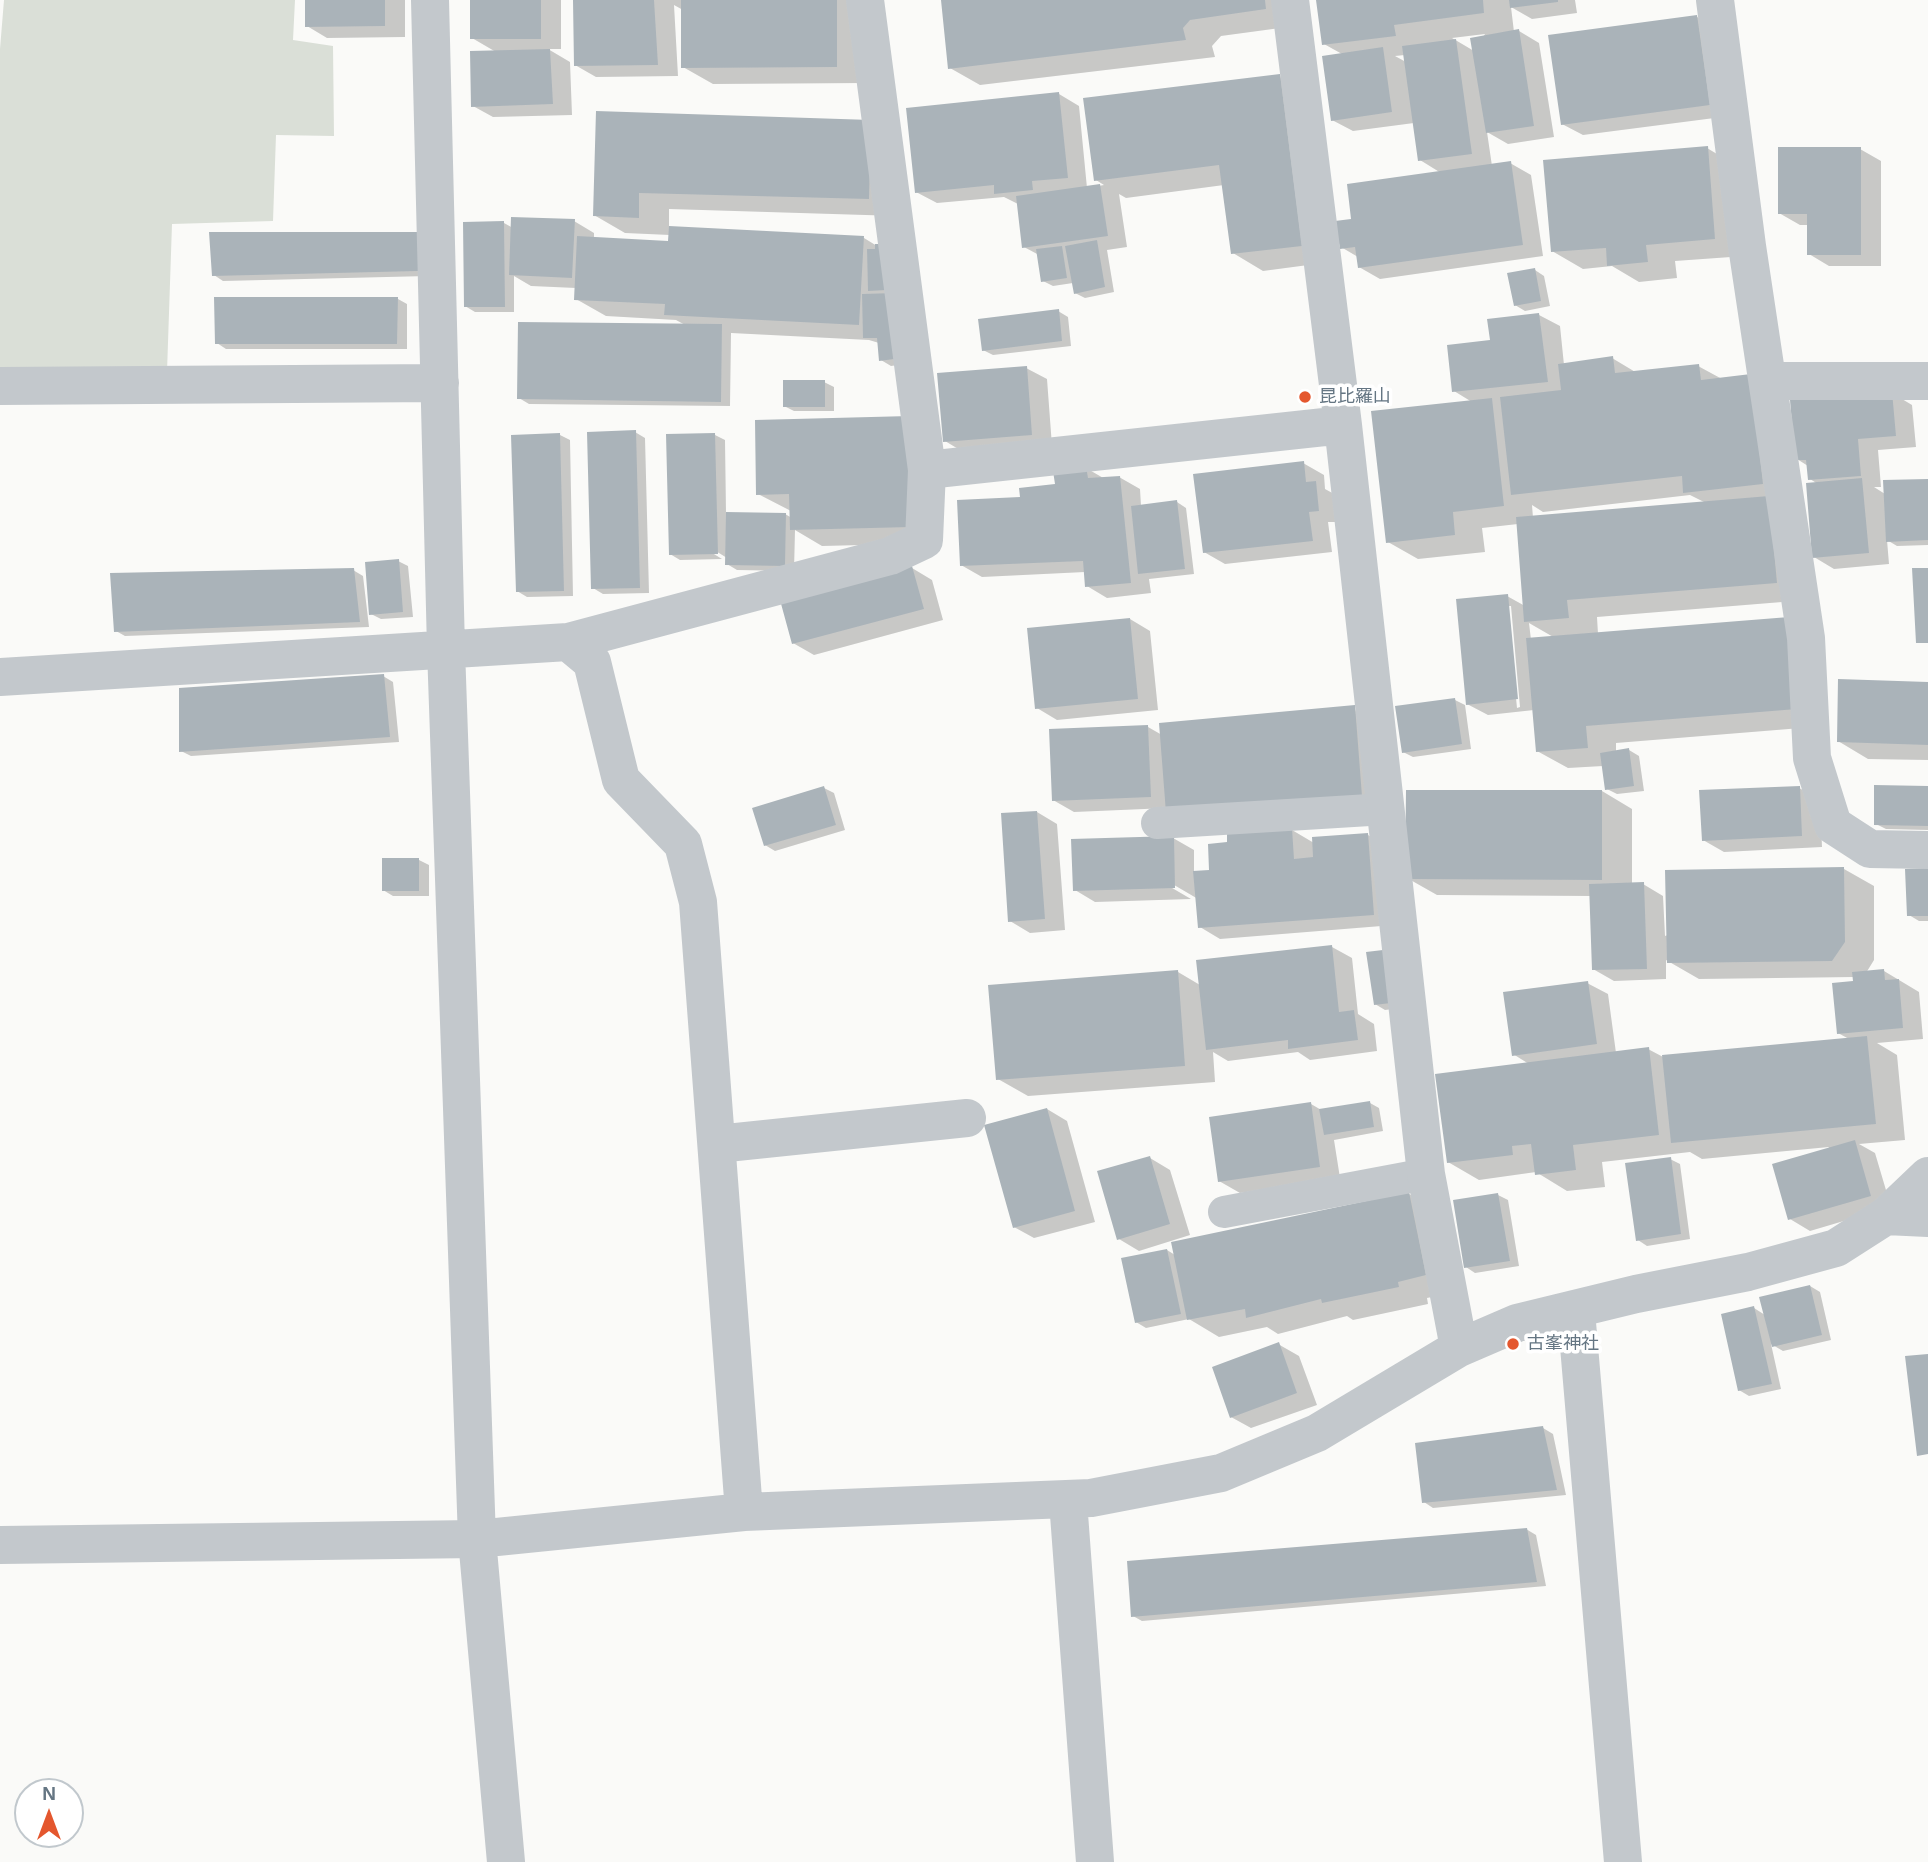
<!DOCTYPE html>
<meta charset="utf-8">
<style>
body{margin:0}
#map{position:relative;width:1928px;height:1862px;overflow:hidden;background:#fafaf8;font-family:Helvetica,sans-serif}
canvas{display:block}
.north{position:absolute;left:14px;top:1778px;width:70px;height:70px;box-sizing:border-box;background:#fff;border:2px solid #c1c8cd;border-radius:50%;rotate:0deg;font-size:19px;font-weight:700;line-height:28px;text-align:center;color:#657683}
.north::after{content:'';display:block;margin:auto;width:24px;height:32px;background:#e4572e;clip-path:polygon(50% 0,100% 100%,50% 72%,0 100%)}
</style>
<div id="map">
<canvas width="1928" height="1862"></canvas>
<div class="north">N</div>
</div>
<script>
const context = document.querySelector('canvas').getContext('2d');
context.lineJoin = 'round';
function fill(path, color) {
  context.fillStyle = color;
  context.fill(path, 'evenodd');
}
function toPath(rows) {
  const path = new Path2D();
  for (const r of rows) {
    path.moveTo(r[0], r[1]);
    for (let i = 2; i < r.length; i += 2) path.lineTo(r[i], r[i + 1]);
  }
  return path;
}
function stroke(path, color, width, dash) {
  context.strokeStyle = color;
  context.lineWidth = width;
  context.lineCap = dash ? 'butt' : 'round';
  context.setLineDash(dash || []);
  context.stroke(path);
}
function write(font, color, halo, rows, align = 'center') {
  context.font = font + ' Helvetica,"Noto Sans JP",sans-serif';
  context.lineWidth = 7;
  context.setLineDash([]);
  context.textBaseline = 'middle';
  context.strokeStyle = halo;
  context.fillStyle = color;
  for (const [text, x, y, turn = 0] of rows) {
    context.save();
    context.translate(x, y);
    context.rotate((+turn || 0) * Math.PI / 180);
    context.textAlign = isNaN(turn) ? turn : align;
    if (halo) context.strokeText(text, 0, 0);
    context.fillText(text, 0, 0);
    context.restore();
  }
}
const green = toPath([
 [4,0,295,0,293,40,333,46,334,136,276,135,273,221,172,224,167,372,0,368,0,49]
]);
const shadow = toPath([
 [307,0,405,0,405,37,327,38,307,26],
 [472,0,561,0,561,49,548,49,570,62,572,115,493,117,473,106,496,52,472,38],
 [574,0,858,0,867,83,713,84,683,67,683,10,674,5,678,76,596,77,575,65],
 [943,0,1292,0,1295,26,1221,36,1212,46,1215,57,980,85,950,68],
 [1318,0,1575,0,1577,13,1532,19,1511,7,1514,32,1519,31,1539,43,1554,137,1508,144,1487,132,1492,166,1510,163,1531,175,1543,256,1380,279,1359,267,1358,257,1341,247,1353,221,1441,173,1420,160,1414,123,1353,131,1332,120,1342,54,1324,44],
 [1485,34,1474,51,1452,38],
 [1405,55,1406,62,1395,56],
 [1697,17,1717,28,1730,116,1583,135,1562,124],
 [1280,75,1331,262,1263,271,1233,253,1224,185,1126,198,1119,194,1127,247,1107,250,1114,292,1085,298,1075,293,1073,283,1053,286,1043,281,1039,255,1024,247,1018,204,1004,197,937,203,916,192,1059,94,1079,106,1087,188,1104,185,1096,180],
 [597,113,870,122,898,216,669,209,669,228,864,238,877,246,911,363,891,366,881,360,879,343,869,340,731,333,730,406,529,404,519,398,687,326,676,320,606,316,576,299,576,288,531,286,514,276,514,312,475,312,465,306,504,223,513,228,574,221,594,233,594,239,670,243,670,235,625,233,594,215],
 [1707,148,1737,166,1745,256,1675,261,1677,278,1639,282,1612,266,1583,269,1552,251],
 [1860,149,1881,161,1881,266,1829,266,1809,254,1809,225,1800,225,1779,213],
 [418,233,428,276,223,281,214,275],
 [1535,270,1544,276,1550,306,1525,311,1515,305],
 [398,299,407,304,407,349,226,349,217,343],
 [1058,311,1068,317,1071,346,993,355,983,350],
 [1539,315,1560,326,1564,365,1612,358,1637,373,1698,366,1722,379,1751,376,1807,600,1597,617,1598,634,1789,618,1826,726,1616,743,1616,752,1629,750,1639,756,1644,791,1617,794,1607,789,1603,766,1568,768,1537,751,1534,710,1488,715,1467,704,1507,596,1525,606,1518,524,1482,528,1485,552,1418,559,1388,542,1472,402,1454,391,1492,342],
 [1690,495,1706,503,1533,518,1532,505,1543,512],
 [1507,606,1511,606,1520,707,1517,708],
 [1529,623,1555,638,1531,640],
 [1026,368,1047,379,1052,446,965,453,945,441],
 [824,382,834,387,834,411,794,411,784,406],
 [1892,393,1912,405,1916,447,1878,450,1881,487,1874,487,1885,494,1928,480,1928,545,1897,546,1887,540,1889,564,1834,569,1814,557,1818,484,1810,479,1808,466,1797,459],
 [756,422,942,543,822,546,795,530,794,571,737,570,727,564,727,558,711,548,709,551,722,559,680,560,670,554,668,436,715,435,725,440,726,513,785,514,792,518,791,511,758,494],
 [635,432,645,438,649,593,603,594,593,588],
 [560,435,570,440,573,596,527,597,517,591],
 [1303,463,1324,475,1325,489,1336,495,1339,522,1328,522,1332,552,1225,564,1204,552],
 [1086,468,1105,479,1119,477,1140,489,1141,506,1177,502,1186,508,1194,574,1149,579,1151,593,1107,598,1087,586,1085,572,982,577,961,565,1022,499,1057,486],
 [398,561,408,566,413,617,381,619,371,614],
 [912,568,932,580,943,620,814,655,793,643],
 [353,570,363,576,369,627,125,636,116,631],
 [1130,619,1150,631,1158,710,1057,720,1037,708],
 [383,676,393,682,399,742,191,756,181,751],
 [1928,683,1928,760,1868,759,1838,741],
 [1455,700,1465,705,1471,749,1413,757,1403,752],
 [1354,706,1392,813,1168,808,1074,812,1053,800,1148,727,1162,735],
 [824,788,834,793,845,830,775,851,765,845],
 [1799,788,1820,799,1822,847,1724,852,1703,840],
 [1928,788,1928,830,1886,829,1876,824],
 [1602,791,1632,809,1632,885,1643,884,1663,896,1665,936,1844,869,1874,886,1874,960,1866,973,1884,971,1919,992,1923,1039,1877,1043,1897,1055,1905,1140,1859,1144,1875,1153,1891,1207,1810,1231,1790,1219,1829,1147,1702,1159,1690,1152,1602,1162,1605,1187,1567,1191,1536,1172,1479,1180,1448,1162,1529,1064,1513,1054,1587,983,1608,994,1616,1053,1648,1049,1665,1058,1849,1039,1838,1033,1855,977,1699,979,1666,960,1666,979,1614,981,1593,969,1591,896,1437,895,1407,878],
 [1037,812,1057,824,1065,930,1030,933,1010,921],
 [1292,830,1314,843,1368,835,1388,847,1394,925,1220,939,1200,927,1198,899,1169,882,1167,885,1191,899,1095,902,1075,890,1173,838,1194,850,1194,873,1211,872],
 [419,860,429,865,429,896,393,896,383,890],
 [1928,870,1928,921,1919,921,1909,915],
 [1332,947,1352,958,1358,1014,1374,1024,1377,1051,1310,1060,1298,1052,1228,1061,1213,1052,1215,1082,1028,1096,998,1079,1178,972,1200,985],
 [1368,954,1400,1008,1385,1010,1375,1004],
 [1370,1103,1379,1108,1383,1131,1334,1140,1340,1178,1240,1193,1219,1181,1311,1104,1323,1111],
 [1047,1109,1067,1121,1095,1222,1034,1238,1014,1227],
 [1150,1158,1170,1170,1190,1235,1139,1251,1119,1239],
 [1670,1159,1680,1164,1690,1239,1647,1246,1638,1240],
 [1409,1194,1439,1211,1456,1292,1427,1298,1428,1304,1353,1320,1347,1316,1278,1334,1267,1327,1219,1337,1189,1319,1146,1328,1136,1322,1167,1250,1175,1255],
 [1498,1195,1508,1200,1519,1266,1475,1273,1466,1267],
 [1810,1286,1820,1292,1831,1340,1783,1351,1771,1344,1781,1389,1749,1396,1739,1390,1754,1308,1765,1315],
 [1278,1344,1299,1356,1317,1405,1251,1428,1231,1417],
 [1543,1428,1553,1434,1566,1495,1433,1508,1424,1502],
 [1526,1529,1536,1535,1546,1586,1142,1621,1133,1616]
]);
const building = toPath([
 [305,0,385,0,385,26,305,27],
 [470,0,541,0,541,39,470,39],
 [573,0,654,0,658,65,574,66],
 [681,0,837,0,837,67,681,68],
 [941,0,1265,0,1266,9,1190,20,1183,28,1186,40,948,69],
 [1316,0,1483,0,1484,13,1394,25,1396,36,1322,45],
 [1509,0,1558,0,1558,2,1510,8],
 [1697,15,1710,105,1561,125,1548,35],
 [1519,29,1534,126,1486,133,1470,38],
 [1456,39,1472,154,1418,161,1402,46],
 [1383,47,1392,112,1331,121,1322,56],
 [550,49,553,104,471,107,470,51],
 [1280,74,1302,246,1231,254,1219,165,1094,181,1083,98],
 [1059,92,1068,178,1032,181,1033,190,994,194,994,185,915,193,906,108],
 [596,111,871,120,869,199,639,193,639,218,593,216],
 [1708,146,1715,239,1646,245,1648,262,1607,266,1606,248,1551,252,1543,160],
 [1778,147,1861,147,1861,255,1807,255,1807,214,1778,214],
 [1511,161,1523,245,1358,268,1355,247,1340,249,1335,221,1351,219,1347,184],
 [1100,184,1108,236,1022,248,1016,196],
 [511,217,575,219,572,278,509,275],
 [504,221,505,307,464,307,463,222],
 [669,226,864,236,859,325,664,315,665,304,574,300,577,236,668,241],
 [209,232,418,232,418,271,212,276],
 [1097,240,1105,287,1074,294,1065,246],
 [875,244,886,244,887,290,868,291,867,249,875,249],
 [1062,246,1067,278,1041,282,1036,249],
 [1535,268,1541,301,1514,306,1507,273],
 [894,293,902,358,879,361,877,338,863,338,862,294],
 [214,297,398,297,397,344,215,344],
 [1059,309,1062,341,982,351,978,319],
 [1539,313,1548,382,1452,392,1447,345,1490,340,1487,319],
 [518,322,722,324,721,402,517,399],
 [1613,356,1615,373,1699,364,1701,380,1751,374,1763,484,1683,493,1682,476,1511,495,1500,397,1561,390,1558,364],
 [1027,366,1032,435,943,442,937,373],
 [783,380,825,380,825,407,783,407],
 [1892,391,1896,436,1858,439,1861,476,1808,480,1806,460,1795,460,1790,400],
 [1492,398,1504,506,1453,512,1455,535,1386,543,1371,411],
 [910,416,912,527,790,530,789,494,756,495,755,420],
 [636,430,640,588,591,589,587,432],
 [560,433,564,591,516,592,511,435],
 [715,433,718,554,669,555,666,434],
 [1304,461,1306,482,1316,481,1319,511,1309,512,1313,541,1203,553,1193,474],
 [1086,466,1088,478,1120,476,1131,583,1085,587,1083,561,960,566,957,500,1020,497,1019,488,1055,484,1053,471],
 [1862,478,1869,553,1812,558,1806,483],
 [1928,479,1928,540,1886,542,1883,480],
 [1769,496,1777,583,1567,600,1569,618,1524,622,1516,517],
 [1177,500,1185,569,1138,574,1131,506],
 [726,512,786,513,785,566,725,565],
 [399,559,403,612,369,615,365,562],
 [912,566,924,609,792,644,780,600],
 [354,568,360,622,114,632,110,573],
 [1912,568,1928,568,1928,643,1916,643],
 [1508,594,1518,699,1466,705,1456,599],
 [1789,617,1797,709,1586,726,1588,748,1536,752,1526,638],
 [1130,618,1138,699,1035,709,1027,628],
 [384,674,390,737,179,752,179,688],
 [1838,679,1928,682,1928,745,1837,742],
 [1455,698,1462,744,1402,753,1395,706],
 [1355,705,1362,796,1166,813,1159,723],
 [1148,725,1151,797,1052,801,1049,729],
 [1629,748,1634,786,1605,790,1600,753],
 [1874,785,1928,786,1928,826,1874,825],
 [824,786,836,825,764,846,752,808],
 [1800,786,1802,836,1702,841,1699,790],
 [1406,790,1602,790,1602,880,1405,879],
 [1037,811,1045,919,1008,922,1001,813],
 [1292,828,1294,859,1313,857,1312,837,1368,833,1374,915,1198,928,1193,871,1209,870,1208,844,1227,842,1227,833],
 [1174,836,1175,888,1073,891,1071,839],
 [382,858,419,858,419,891,382,891],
 [1844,867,1845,942,1832,961,1667,963,1665,870],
 [1928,868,1928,916,1907,916,1905,869],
 [1644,882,1647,969,1592,970,1589,884],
 [1332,945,1339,1012,1354,1010,1358,1040,1288,1049,1288,1040,1206,1050,1196,960],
 [1383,950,1391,1003,1374,1005,1366,952],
 [1884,969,1885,980,1899,979,1903,1028,1837,1034,1832,983,1853,981,1852,972],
 [1178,970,1185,1066,996,1080,988,985],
 [1588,981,1597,1044,1512,1056,1503,992],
 [1867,1036,1876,1124,1671,1143,1662,1055],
 [1649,1047,1659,1135,1573,1145,1576,1170,1535,1175,1531,1144,1512,1146,1513,1155,1447,1163,1435,1074],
 [1370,1101,1374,1127,1324,1135,1319,1109],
 [1311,1102,1320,1167,1218,1182,1209,1117],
 [1047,1108,1075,1211,1013,1228,984,1125],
 [1855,1140,1871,1196,1788,1220,1772,1164],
 [1150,1156,1170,1224,1117,1240,1097,1171],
 [1671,1157,1681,1234,1636,1241,1625,1163],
 [1409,1192,1426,1275,1398,1282,1399,1287,1322,1303,1321,1299,1246,1318,1245,1309,1187,1320,1171,1242],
 [1498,1193,1510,1261,1464,1268,1453,1200],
 [1167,1249,1181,1314,1135,1323,1121,1258],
 [1810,1285,1822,1335,1772,1347,1759,1297],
 [1754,1306,1772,1384,1738,1391,1721,1314],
 [1279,1342,1297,1393,1230,1418,1212,1367],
 [1928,1354,1928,1454,1917,1456,1905,1356],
 [1543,1426,1557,1490,1422,1503,1415,1443],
 [1527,1528,1537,1582,1131,1617,1127,1561]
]);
const lane = toPath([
 [1157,823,1386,809],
 [1224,1212,1426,1174]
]);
const street = toPath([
 [430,0,446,649,477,1539,506,1862],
 [1290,0,1343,425,1426,1174,1459,1348],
 [1715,0,1747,246,1806,638,1812,758,1833,825,1870,849,1928,850],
 [1768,381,1928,381],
 [0,386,440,383],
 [927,470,1343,425],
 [568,642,890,556,924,540,927,470,865,0],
 [0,677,568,642,592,662,621,780,683,844,698,902,744,1512],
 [717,1144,967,1118],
 [1886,1216,1928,1176],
 [1576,1311,1623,1862],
 [1068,1501,1095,1862],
 [0,1545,477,1539,744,1512,1091,1498,1221,1473,1317,1433,1459,1348,1517,1323,1636,1294,1748,1272,1836,1248,1886,1216,1928,1218]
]);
const markers = [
 [1305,397,7,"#e4572e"],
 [1513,1344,7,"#e4572e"]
];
const poiNames = [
 ["昆比羅山",1319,397],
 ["古峯神社",1527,1344]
];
fill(green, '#dadfd7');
fill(shadow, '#0003');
fill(building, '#aab3b9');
stroke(lane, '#c3c8cc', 32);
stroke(street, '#c3c8cc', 38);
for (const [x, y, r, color] of markers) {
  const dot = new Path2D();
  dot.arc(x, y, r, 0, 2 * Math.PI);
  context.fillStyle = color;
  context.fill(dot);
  stroke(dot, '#fff', 2.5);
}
write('18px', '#657683', '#fff', poiNames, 'left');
</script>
